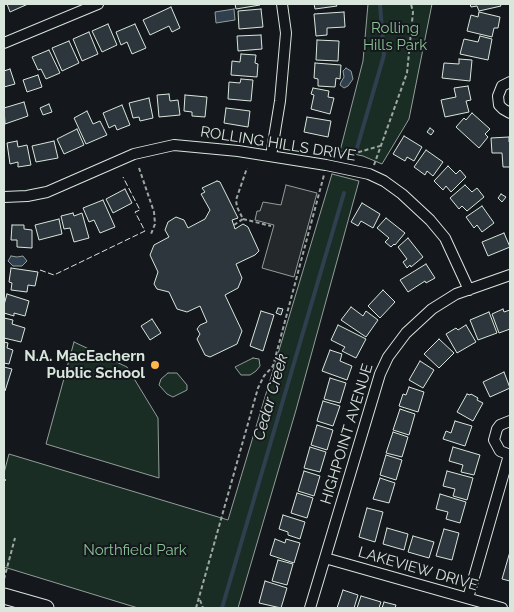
<!DOCTYPE html>
<style>
body{margin:0}
#map{position:relative;width:514px;height:612px;overflow:hidden;background:#14181c;font-family:Raleway,sans-serif}
canvas{display:block}
.frame{position:absolute;inset:0;border:5px solid #d8e6dc;pointer-events:none}
</style>
<div id="map">
<canvas width="514" height="612"></canvas>
<div class="frame"></div>
</div>
<script>
const context = document.querySelector('canvas').getContext('2d');
context.lineJoin = 'round';
function fill(path, color) {
  context.fillStyle = color;
  context.fill(path, 'evenodd');
}
function toPath(rows) {
  const path = new Path2D();
  for (const r of rows) {
    path.moveTo(r[0], r[1]);
    for (let i = 2; i < r.length; i += 2) path.lineTo(r[i], r[i + 1]);
  }
  return path;
}
function stroke(path, color, width, dash) {
  context.strokeStyle = color;
  context.lineWidth = width;
  context.lineCap = dash ? 'butt' : 'round';
  context.setLineDash(dash || []);
  context.stroke(path);
}
function write(font, color, halo, rows, align = 'center') {
  context.font = font + ' Raleway,sans-serif';
  context.lineWidth = 4;
  context.setLineDash([]);
  context.textBaseline = 'middle';
  context.strokeStyle = halo;
  context.fillStyle = color;
  for (const [text, x, y, turn = 0] of rows) {
    context.save();
    context.translate(x, y);
    context.rotate((+turn || 0) * Math.PI / 180);
    context.textAlign = isNaN(turn) ? turn : align;
    if (halo) context.strokeText(text, 0, 0);
    context.fillText(text, 0, 0);
    context.restore();
  }
}
const green = toPath([
 [368,4,432,4,409,119,382,164,363,156,340,151,363,61,368,4],
 [332,174,359,181,296,410,238,608,138,608,4,567,4,473,9,454,228,520,332,174],
 [74,342,127,367,158,418,159,478,46,444,74,342],
 [253,358,259,359,260,366,256,371,250,375,241,375,235,367,253,358],
 [168,373,177,373,187,385,187,390,173,397,167,394,159,385,161,379,168,373]
]);
const parking = toPath([
 [286,185,317,193,294,277,262,268,274,225,255,220,257,211,260,211,263,202,281,205,286,185]
]);
const water = toPath([
 [234,9,235,20,216,23,215,12,234,9],
 [346,68,351,71,353,79,348,86,344,88,340,85,341,82,344,77,343,71,346,68],
 [11,256,17,257,23,256,27,261,22,266,13,266,8,261,11,256]
]);
const stream = toPath([
 [357,148,384,55,380,4],
 [222,608,344,193]
]);
const building = toPath([
 [7,4,28,4,10,12,7,4],
 [235,4,260,4,260,5,236,9,235,4],
 [314,4,336,4,337,6,315,9,314,4],
 [470,4,500,4,501,6,479,11,477,6,471,7,470,4],
 [171,7,180,28,172,32,169,26,150,35,143,20,171,7],
 [261,9,263,27,239,29,238,11,261,9],
 [344,12,345,27,327,28,327,35,316,36,314,14,344,12],
 [479,12,500,17,498,28,494,28,492,37,467,31,471,15,478,17,479,12],
 [108,24,117,45,102,52,92,31,108,24],
 [135,24,146,48,132,54,127,42,121,45,116,32,135,24],
 [89,32,98,54,82,61,73,39,89,32],
 [261,35,262,49,238,51,237,36,261,35],
 [480,36,492,39,488,60,460,54,464,39,478,42,480,36],
 [317,40,339,41,338,61,316,60,317,40],
 [69,41,79,63,62,71,52,48,69,41],
 [49,50,60,73,46,79,41,69,38,70,32,57,49,50],
 [241,54,256,55,255,63,258,64,257,77,231,75,232,61,240,62,241,54],
 [459,59,472,60,470,81,442,78,444,63,459,64,459,59],
 [315,63,341,65,340,79,336,78,335,87,318,86,318,79,314,78,315,63],
 [10,69,15,84,4,87,4,71,10,69],
 [38,75,42,87,27,92,23,80,38,75],
 [241,79,253,80,251,101,228,99,229,82,240,83,241,79],
 [468,86,471,100,466,101,469,112,445,117,441,100,456,97,454,88,468,86],
 [313,88,329,91,328,97,334,98,330,114,311,109,314,95,311,94,313,88],
 [169,94,170,101,178,100,180,115,159,117,157,95,169,94],
 [185,95,207,97,205,117,192,116,192,112,184,111,185,95],
 [149,98,153,118,140,121,139,117,133,118,129,103,149,98],
 [24,102,28,116,5,124,4,108,24,102],
 [49,104,52,112,43,115,40,108,49,104],
 [122,105,130,125,117,130,115,125,109,128,103,113,122,105],
 [226,108,250,111,248,127,224,123,226,108],
 [87,111,93,124,100,121,107,135,86,144,74,118,87,111],
 [472,113,490,129,485,134,488,137,479,148,456,127,464,118,466,120,472,113],
 [307,117,331,121,328,137,304,132,307,117],
 [430,128,434,131,431,135,427,132,430,128],
 [77,129,84,145,64,154,57,139,77,129],
 [404,136,422,147,414,161,407,157,405,161,393,154,404,136],
 [509,137,509,142,510,142,510,167,503,167,502,153,492,153,491,138,509,137],
 [17,141,18,147,27,145,31,165,18,167,18,162,10,164,7,143,17,141],
 [54,141,58,158,36,162,32,146,54,141],
 [426,150,443,162,433,176,427,171,425,175,414,167,426,150],
 [448,166,456,174,460,170,466,177,451,192,446,186,443,190,434,181,448,166],
 [217,181,220,182,238,218,232,220,235,229,243,224,248,227,259,251,255,255,236,264,242,278,238,288,225,295,242,331,237,344,210,357,205,355,197,339,200,334,197,329,200,325,207,322,200,306,187,312,177,309,169,292,157,289,154,284,158,272,150,255,154,245,169,237,165,230,168,222,176,217,184,220,188,228,205,219,210,210,201,194,205,192,202,188,217,181],
 [465,185,472,192,477,188,484,197,467,211,462,206,459,209,450,198,465,185],
 [125,189,132,203,113,213,106,199,125,189],
 [501,194,506,197,502,202,498,198,501,194],
 [103,200,115,227,100,233,94,220,89,222,83,208,103,200],
 [362,203,380,214,373,228,361,221,358,226,351,222,362,203],
 [482,206,494,223,482,232,477,225,474,228,466,217,482,206],
 [73,213,74,216,82,213,89,238,74,242,70,228,64,229,61,216,73,213],
 [386,218,405,233,395,245,394,244,391,247,385,242,389,238,377,228,386,218],
 [59,219,62,234,39,240,35,225,59,219],
 [12,225,24,225,24,229,32,230,32,248,17,247,17,240,11,240,12,225],
 [504,233,510,247,488,256,482,242,504,233],
 [408,238,423,257,411,267,410,265,407,268,403,262,407,259,398,247,408,238],
 [426,264,435,278,426,283,425,281,408,292,400,280,426,264],
 [11,268,38,272,35,286,28,285,27,292,11,290,12,283,9,282,11,268],
 [383,290,395,302,380,318,368,306,383,290],
 [7,294,29,301,25,316,14,313,14,316,4,313,4,305,7,294],
 [351,307,363,316,366,311,378,320,366,337,341,320,351,307],
 [278,308,283,309,281,315,276,313,278,308],
 [503,309,504,312,510,310,510,329,499,333,492,314,503,309],
 [261,311,274,315,263,351,250,346,261,311],
 [489,312,497,333,478,340,470,320,489,312],
 [4,318,13,320,12,324,25,328,21,342,4,338,4,318],
 [152,319,161,333,150,340,141,326,152,319],
 [338,325,366,339,356,358,342,351,345,347,331,340,338,325],
 [466,325,476,342,457,353,446,334,456,328,458,330,466,325],
 [439,339,454,353,439,368,424,354,439,339],
 [4,342,8,343,7,348,13,350,9,364,4,363,4,342],
 [330,350,342,354,340,361,352,366,347,380,322,371,330,350],
 [420,361,434,370,423,388,409,380,420,361],
 [4,367,12,369,5,391,4,390,4,367],
 [504,372,510,388,490,397,483,382,504,372],
 [330,378,346,383,340,403,324,399,330,378],
 [409,387,424,392,418,412,399,406,403,394,406,395,409,387],
 [467,394,470,395,471,394,478,398,477,400,483,403,473,421,457,412,467,394],
 [323,401,340,406,333,426,317,421,323,401],
 [400,409,415,414,409,435,393,430,400,409],
 [455,421,472,426,465,446,443,439,446,431,451,433,455,421],
 [317,425,333,430,327,450,311,445,317,425],
 [393,432,408,437,402,457,386,453,393,432],
 [310,447,326,452,320,472,304,468,310,447],
 [453,447,480,455,474,475,461,472,463,465,449,461,453,447],
 [386,455,402,460,396,480,380,475,386,455],
 [304,471,320,476,314,496,298,491,304,471],
 [447,471,473,478,467,500,453,496,455,489,443,486,447,471],
 [380,478,395,483,389,503,373,499,380,478],
 [297,493,313,498,307,518,291,513,297,493],
 [440,494,466,502,460,523,446,519,448,512,436,509,440,494],
 [367,508,383,512,375,542,359,537,367,508],
 [283,515,305,522,300,539,288,535,288,532,279,529,283,515],
 [387,528,408,534,404,550,383,544,387,528],
 [444,529,459,533,452,560,436,556,444,529],
 [413,536,434,542,429,558,408,552,413,536],
 [275,539,285,543,286,539,300,543,294,563,270,555,275,539],
 [509,555,510,556,510,581,502,579,509,555],
 [278,560,293,564,287,585,272,581,278,560],
 [265,581,287,588,281,608,259,603,265,581],
 [343,590,358,595,354,608,337,608,343,590],
 [361,596,381,602,379,608,357,608,361,596],
 [384,602,396,605,395,608,382,608,384,602]
]);
const path = toPath([
 [352,154,380,146],
 [374,165,407,73,413,12,411,4],
 [139,168,154,212,155,224,151,234],
 [243,219,271,226],
 [234,225,243,219,237,207,236,200,247,168],
 [4,480,6,480],
 [4,579,15,538],
 [200,600,203,608],
 [196,608,258,388,264,376,273,366,324,175]
]);
const street = toPath([
 [4,43,98,4],
 [510,82,502,86,498,96,499,105,503,109,510,113],
 [271,156,280,101,286,33,282,4],
 [4,197,27,196,47,192,134,154,174,145,238,151,326,165,369,174,384,181,402,194,430,220,445,238,469,290],
 [510,421,500,425,497,429,494,440,500,451,510,455],
 [325,558,502,608],
 [468,598,509,455],
 [310,608,380,374,388,357,406,333,432,309,456,294,510,275]
]);
const secondary = toPath([
 [4,596,46,608]
]);
const fence = toPath([
 [40,270,54,275,145,231,135,212,140,210,123,177]
]);
const markers = [
 [155,365,5,"#ffb74d"]
];
const parkNames = [
 ["Rolling",395,28],
 ["Hills Park",395,45],
 ["Northfield Park",135,550]
];
const streetNames = [
 ["ROLLING HILLS DRIVE",278,144,9],
 ["HIGHPOINT AVENUE",347,434,-73],
 ["LAKEVIEW DRIVE",418,569,16]
];
const poiNames = [
 ["N.A. MacEachern",145,356],
 ["Public School",145,373]
];
const waterNames = [
 ["Cedar Creek",271,397,-74]
];
fill(green, '#1a2d24');
stroke(green, '#939e99', 1);
fill(parking, '#24282b');
stroke(parking, '#939e99', 1);
fill(water, '#2f3f4d');
stroke(water, '#939e99', 1);
stroke(stream, '#2f3f4d', 4);
fill(building, '#2c363c');
stroke(building, '#d8e6dc', 1);
stroke(street, '#d8e6dc', 12);
stroke(secondary, '#d8e6dc', 17);
stroke(path, '#9da8a2', 2, [4, 2.5]);
stroke(street, '#14181c', 10);
stroke(secondary, '#14181c', 15);
stroke(fence, '#d8e6dc', 1, [6, 2.5]);
for (const [x, y, r, color] of markers) {
  const dot = new Path2D();
  dot.arc(x, y, r, 0, 2 * Math.PI);
  context.fillStyle = color;
  context.fill(dot);
  stroke(dot, '#14181c', 2);
}
write('15px', '#8ac095', '#14181c', parkNames);
write('15px', '#d8e6dc', '#14181c', streetNames);
write('bold 15px', '#d8e6dc', '#14181c', poiNames, 'right');
write('italic 16px', '#d8e6dc', '#14181c', waterNames);
</script>
